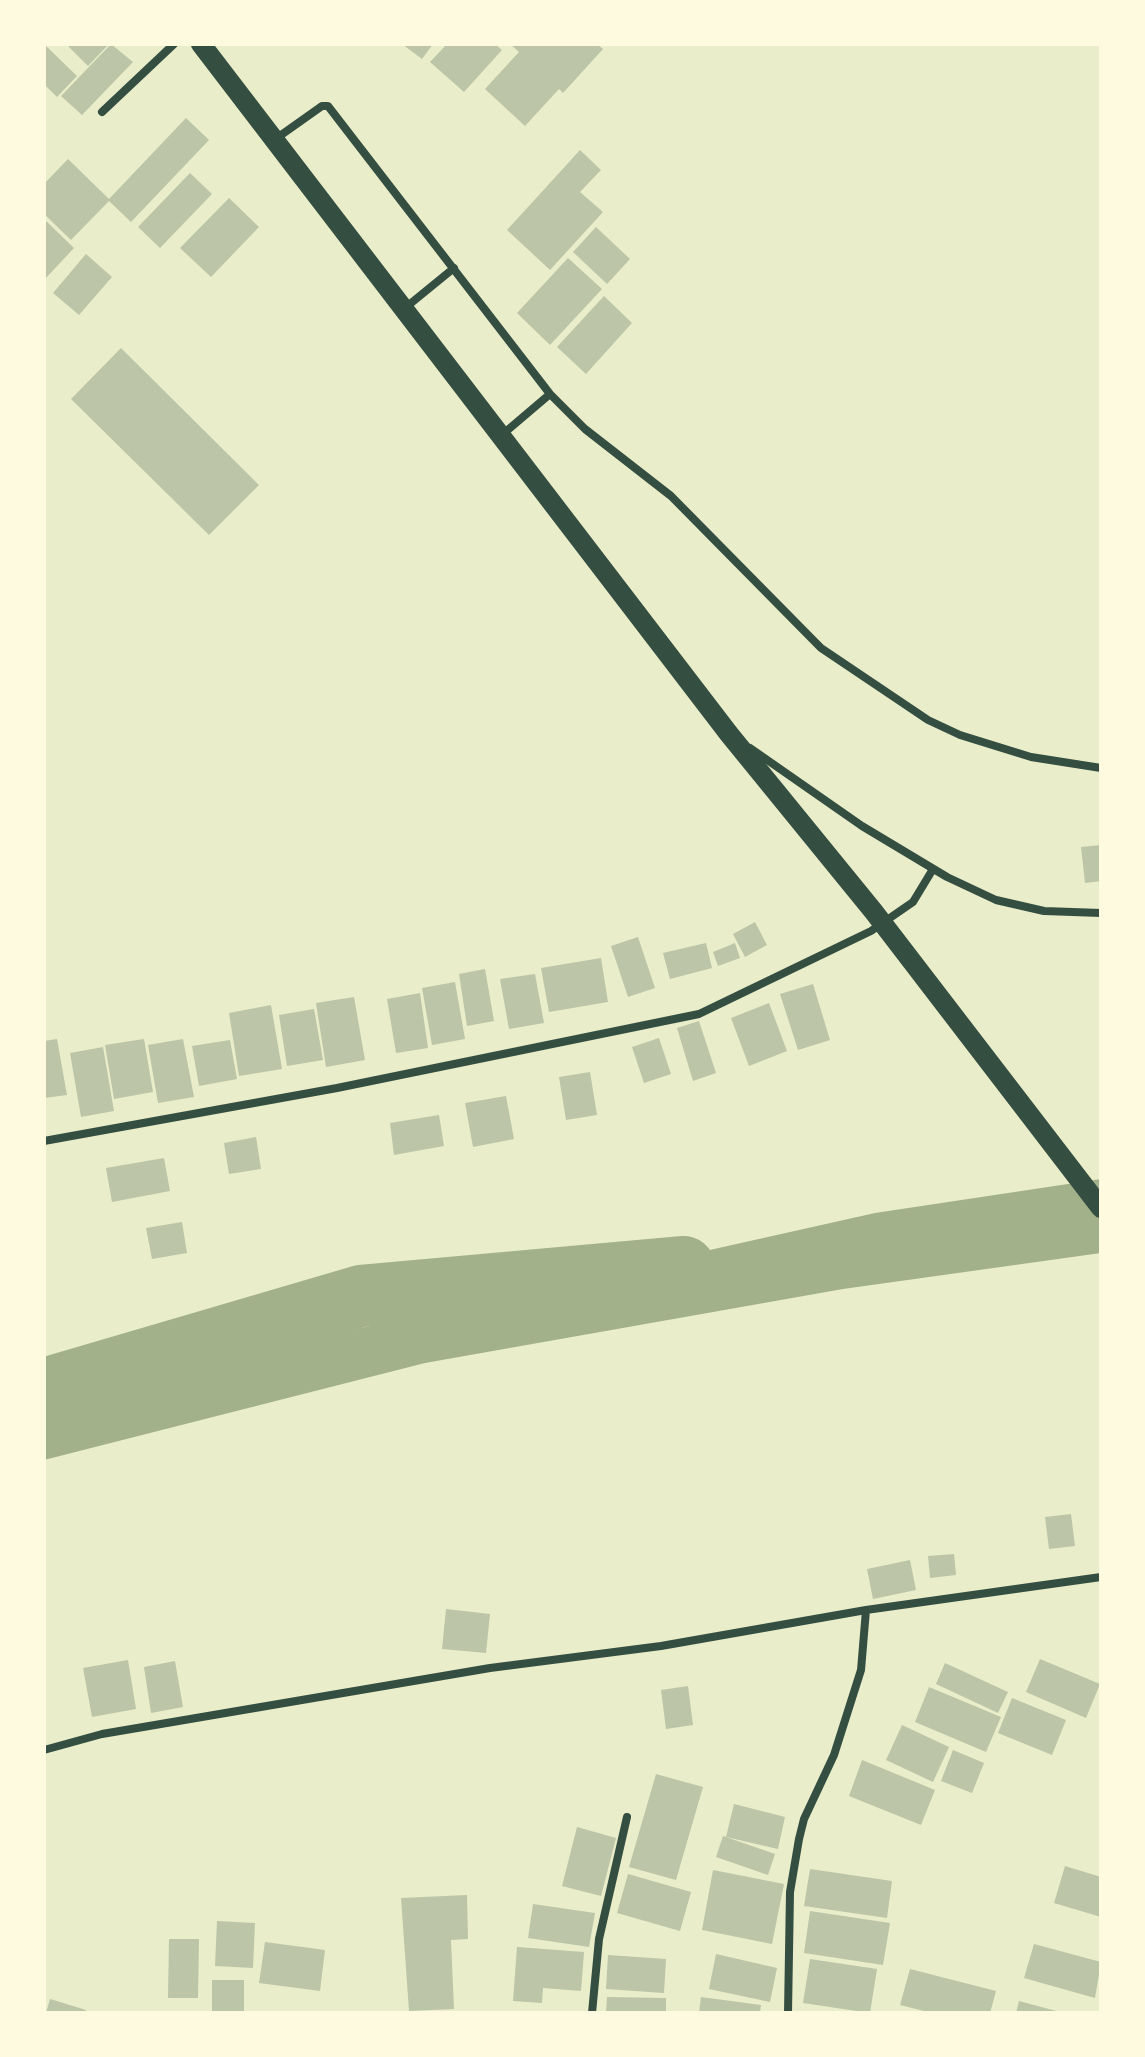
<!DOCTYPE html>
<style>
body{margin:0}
#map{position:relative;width:1145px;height:2057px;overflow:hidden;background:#e9edc9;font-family:"DejaVu Sans",sans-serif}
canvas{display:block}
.frame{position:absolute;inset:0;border:46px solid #fefae0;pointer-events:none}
</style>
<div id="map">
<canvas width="1145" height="2057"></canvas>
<div class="frame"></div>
</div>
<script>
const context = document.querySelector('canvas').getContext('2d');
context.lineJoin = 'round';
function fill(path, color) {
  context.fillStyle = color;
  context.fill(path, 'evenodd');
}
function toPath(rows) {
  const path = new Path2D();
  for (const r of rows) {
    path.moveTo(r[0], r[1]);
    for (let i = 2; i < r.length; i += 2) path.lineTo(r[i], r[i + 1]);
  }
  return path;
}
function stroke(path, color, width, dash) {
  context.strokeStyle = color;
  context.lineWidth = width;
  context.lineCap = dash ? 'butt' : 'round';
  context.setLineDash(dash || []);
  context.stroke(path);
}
const water = toPath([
 [1101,1179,1101,1253,843,1289,425,1363,44,1460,44,1399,875,1213]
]);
const river = toPath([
 [44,1389,361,1296,684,1267]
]);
const building = toPath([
 [44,44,77,76,57,97,44,84],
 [66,44,109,44,88,66],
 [111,44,133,62,82,115,61,96],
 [402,44,433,44,422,59],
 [447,44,495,44,502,50,464,92,430,62],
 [510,44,597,44,603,49,563,93,559,89,525,126,485,89,519,52],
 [186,118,209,140,131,222,109,201,71,240,44,214,44,184,68,159,109,199],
 [580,150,601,170,580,192,603,212,550,270,507,230],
 [190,173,212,194,160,248,138,227],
 [229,198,259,227,211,277,180,248],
 [44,219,74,248,44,280],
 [596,227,630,259,607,284,573,252],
 [86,254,112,277,79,315,53,293],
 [568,258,602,289,550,345,517,313],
 [604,296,632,323,586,374,557,347],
 [121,348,259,485,209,535,71,399],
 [1101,845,1101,881,1085,883,1081,847],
 [755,922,767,945,745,957,733,934],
 [638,937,655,988,628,997,611,946],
 [706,943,712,968,670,979,663,953],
 [735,943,740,958,718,966,713,952],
 [601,958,608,1002,549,1012,541,968],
 [485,969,494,1021,467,1026,459,974],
 [535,974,544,1023,509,1029,500,979],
 [455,982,465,1039,432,1045,422,988],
 [813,984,830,1040,798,1050,780,994],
 [420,993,428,1048,396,1053,387,999],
 [354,997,365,1060,326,1067,316,1003],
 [769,1003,787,1051,749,1066,731,1018],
 [271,1005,282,1069,239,1076,229,1013],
 [314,1009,323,1060,287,1066,279,1015],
 [699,1021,716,1073,693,1081,677,1028],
 [659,1038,671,1074,644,1083,632,1047],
 [57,1039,67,1095,44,1098,44,1041],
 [144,1039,153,1092,114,1099,105,1045],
 [183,1039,194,1097,158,1103,148,1045],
 [230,1040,237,1079,199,1086,192,1046],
 [103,1047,114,1111,81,1117,70,1053],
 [590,1072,597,1115,566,1120,559,1077],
 [506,1096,514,1139,473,1147,465,1103],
 [439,1115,444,1146,394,1155,390,1123],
 [256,1137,261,1169,229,1174,224,1143],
 [164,1158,170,1191,112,1202,106,1168],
 [182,1222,187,1253,152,1259,146,1228],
 [1071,1514,1075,1546,1049,1549,1045,1517],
 [954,1554,956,1575,930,1578,928,1556],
 [910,1560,916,1590,873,1599,867,1569],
 [446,1609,490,1614,486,1653,442,1649],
 [1040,1659,1100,1684,1086,1718,1026,1692],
 [128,1660,136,1709,92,1717,83,1668],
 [175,1661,183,1707,151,1713,144,1667],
 [945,1663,1008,1692,998,1713,936,1684],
 [688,1686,693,1725,666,1729,661,1690],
 [929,1687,1001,1717,986,1752,915,1722],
 [1012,1698,1066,1720,1052,1755,998,1733],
 [902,1725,949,1747,933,1782,886,1760],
 [953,1750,984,1763,972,1793,941,1781],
 [862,1760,935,1790,921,1825,849,1796],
 [656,1774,703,1787,676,1880,629,1867],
 [734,1804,785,1817,778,1849,726,1837],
 [577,1827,616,1838,601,1896,562,1886],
 [723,1836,775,1854,768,1875,716,1857],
 [1065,1866,1101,1877,1101,1917,1054,1903],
 [810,1869,892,1881,887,1918,804,1906],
 [713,1870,784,1884,772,1944,702,1930],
 [628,1874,691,1892,680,1931,617,1913],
 [467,1895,468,1939,451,1940,454,2009,409,2011,401,1898],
 [533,1904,595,1913,589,1947,528,1938],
 [810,1911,890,1923,883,1965,804,1953],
 [217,1921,255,1923,253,1968,215,1966],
 [169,1939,199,1939,198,1998,168,1998],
 [265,1942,325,1950,320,1991,259,1983],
 [1034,1944,1101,1962,1095,1998,1024,1978],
 [517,1947,584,1952,581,1991,543,1988,542,2003,513,2001],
 [716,1954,777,1968,770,2002,709,1989],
 [608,1955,666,1959,664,1993,606,1989],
 [810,1959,877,1969,870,2013,803,2003],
 [910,1969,996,1991,990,2013,932,2013,900,2005],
 [212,1980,244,1980,244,2013,212,2013],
 [607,1997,666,1998,666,2013,606,2013],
 [701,1997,761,2005,760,2013,699,2013],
 [50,1999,86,2010,85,2013,46,2013],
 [1019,2001,1060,2012,1060,2013,1016,2013]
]);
const minor = toPath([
 [102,112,174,44],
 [274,140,322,106,328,106,550,394,585,429,671,496,821,648,928,720,960,735,1031,757,1101,768],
 [405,308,454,268],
 [503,434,550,394],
 [750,748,862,826,947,877,996,900,1044,911,1101,913],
 [44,1141,337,1088,699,1014,871,931,913,902,933,869],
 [44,1750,102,1734,490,1668,661,1646,866,1610,1101,1577],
 [592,2013,599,1939,627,1817],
 [788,2013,790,1892,799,1839,804,1819,834,1755,861,1670,866,1610]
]);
const primary = toPath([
 [201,44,729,734,874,912,1101,1208]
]);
fill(water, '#a3b18a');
stroke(river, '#a3b18a', 62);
fill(building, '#bcc5a7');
stroke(minor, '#344e41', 8);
stroke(primary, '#344e41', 20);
</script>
